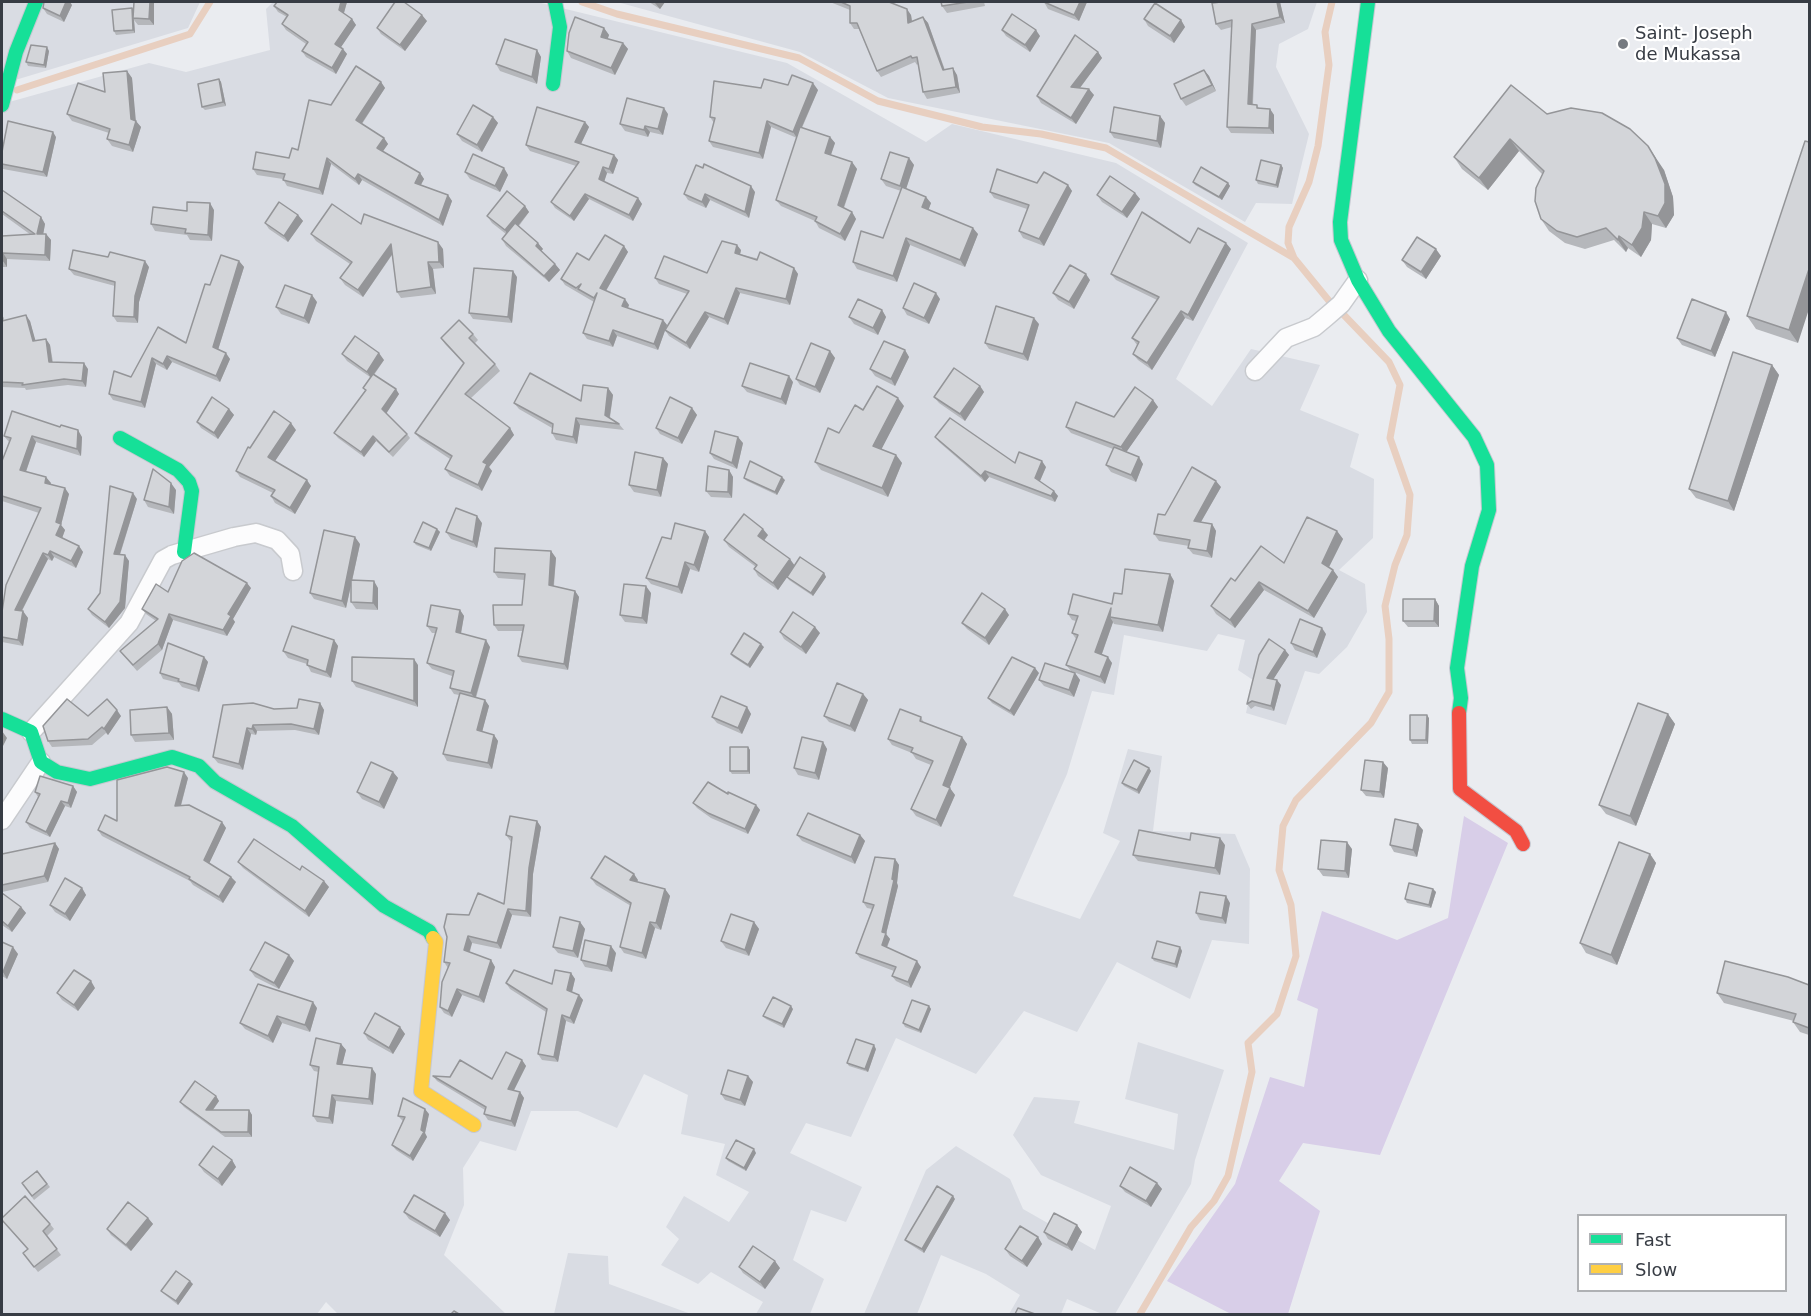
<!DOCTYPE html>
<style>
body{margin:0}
#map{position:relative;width:1811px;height:1316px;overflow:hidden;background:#eaecf0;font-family:"DejaVu Sans",sans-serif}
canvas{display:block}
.frame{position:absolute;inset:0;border:3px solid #373c44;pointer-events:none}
.legend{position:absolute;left:1577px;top:1214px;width:210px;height:78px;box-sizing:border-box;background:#fff;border:2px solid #afb1b4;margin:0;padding:8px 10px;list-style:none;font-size:18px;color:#373c44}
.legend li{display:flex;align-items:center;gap:12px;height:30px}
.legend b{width:30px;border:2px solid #afb1b4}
</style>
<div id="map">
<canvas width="1811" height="1316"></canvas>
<div class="frame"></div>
<ul class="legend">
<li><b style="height:8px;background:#16e098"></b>Fast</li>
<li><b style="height:8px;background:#ffcf43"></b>Slow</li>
</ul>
</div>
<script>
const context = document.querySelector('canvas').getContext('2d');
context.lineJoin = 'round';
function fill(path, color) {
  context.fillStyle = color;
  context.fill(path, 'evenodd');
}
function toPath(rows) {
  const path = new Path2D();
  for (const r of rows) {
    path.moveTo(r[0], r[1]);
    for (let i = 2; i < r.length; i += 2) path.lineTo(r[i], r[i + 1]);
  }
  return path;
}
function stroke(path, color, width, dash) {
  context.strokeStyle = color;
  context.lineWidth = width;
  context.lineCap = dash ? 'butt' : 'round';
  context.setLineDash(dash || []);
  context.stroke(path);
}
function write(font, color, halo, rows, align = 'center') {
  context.font = font + ' "DejaVu Sans",sans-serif';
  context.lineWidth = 4.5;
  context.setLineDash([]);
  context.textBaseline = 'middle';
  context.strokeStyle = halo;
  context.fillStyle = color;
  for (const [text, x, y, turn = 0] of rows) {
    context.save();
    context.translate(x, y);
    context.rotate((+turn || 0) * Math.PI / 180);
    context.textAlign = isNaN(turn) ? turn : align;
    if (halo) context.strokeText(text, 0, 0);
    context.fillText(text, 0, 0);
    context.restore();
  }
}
const residential = toPath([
 [2,2,200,2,188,28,2,84],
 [273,2,537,2,787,63,926,142,952,124,1116,163,1248,243,1176,379,1212,406,1251,349,1320,365,1300,410,1359,434,1350,467,1374,479,1373,538,1339,570,1365,584,1367,612,1347,647,1319,674,1305,671,1286,725,1246,713,1253,680,1238,670,1245,640,1218,634,1207,651,1124,635,1114,695,1092,691,1067,774,1013,896,1080,919,1120,841,1103,833,1128,749,1162,756,1153,831,1235,834,1250,869,1249,944,1212,940,1190,999,1117,962,1077,1032,1024,1011,976,1074,896,1038,851,1137,806,1123,790,1153,862,1187,846,1222,811,1210,793,1260,824,1279,810,1314,756,1314,763,1302,711,1272,698,1284,661,1265,679,1239,666,1227,684,1196,729,1222,749,1192,716,1175,725,1144,681,1134,688,1095,644,1074,617,1128,578,1111,531,1111,516,1151,480,1141,463,1168,464,1205,444,1255,506,1314,338,1314,326,1302,317,1314,2,1314,2,104,149,63,186,72,270,50,266,9],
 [617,2,1317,2,1308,29,1279,44,1276,67,1309,134,1292,204,1256,203,1245,222,1109,143,888,98,800,52],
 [1138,1042,1224,1070,1195,1160,1191,1184,1115,1314,1102,1314,1067,1299,1061,1314,1009,1314,1020,1295,986,1274,941,1255,917,1314,864,1314,926,1170,956,1146,1010,1179,1023,1209,1095,1250,1111,1206,1041,1175,1013,1135,1034,1097,1080,1101,1074,1123,1174,1150,1178,1114,1125,1099],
 [568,1253,608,1256,609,1284,691,1314,554,1314]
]);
const green = toPath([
 [1464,816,1508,843,1380,1155,1303,1143,1279,1181,1320,1211,1288,1314,1231,1314,1167,1281,1235,1184,1270,1077,1304,1087,1318,1009,1297,1000,1322,911,1397,940,1448,918]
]);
const stream = toPath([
 [582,2,617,14,799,58,878,101,982,127,1041,134,1106,148,1294,258],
 [17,90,190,34,210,2],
 [1330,302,1294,258,1288,243,1289,227,1309,182,1318,146,1329,65,1325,32,1332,2],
 [1140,1314,1191,1227,1214,1201,1228,1176,1252,1072,1248,1043,1277,1014,1296,956,1291,905,1279,870,1283,826,1296,800,1371,723,1389,692,1389,639,1385,606,1395,565,1407,535,1410,495,1390,438,1400,385,1389,362,1341,312]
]);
const street = toPath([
 [1255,371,1286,338,1314,327,1326,317,1341,304,1358,280],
 [31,732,129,623,163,560,172,555,234,537,256,533,277,540,290,554,293,571],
 [2,820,41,762]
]);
const fast = toPath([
 [1368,2,1340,222,1341,240,1358,280,1389,331,1474,437,1487,465,1489,510,1472,566,1457,668,1461,698,1459,713],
 [553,84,560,27,555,2],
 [2,105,16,52,36,2],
 [120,438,178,470,189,482,192,491,184,552],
 [2,719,31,732,41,762,57,772,90,779,172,757,199,766,215,782,292,826,384,906,429,931,433,938]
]);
const slow = toPath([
 [433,938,436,942,421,1091,474,1125]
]);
const jam = toPath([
 [1459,713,1460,789,1516,831,1523,844]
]);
const wall = toPath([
 [134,2,154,2,154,25,138,25,134,20,135,33,116,35,114,31,132,8,134,11],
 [277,2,347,2,344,13,352,19,356,25,341,47,347,54,336,74,306,57,302,51,306,44,286,30,282,24,287,17,278,12,274,6],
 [649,2,665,2,660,9],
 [830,2,889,2,911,15,912,21,923,17,928,23,945,70,957,75,960,93,927,99,923,92,918,64,917,65,915,62,881,77,877,71,859,29,854,29,850,23,850,10],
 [941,2,984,2,985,6,947,13,942,6],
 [1044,2,1087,2,1079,21,1048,9],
 [1280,2,1285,23,1256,30,1253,104,1260,108,1270,109,1274,115,1274,134,1231,133,1227,127,1232,27,1221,30,1216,24],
 [72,5,64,22,47,14,43,8],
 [1144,19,1181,20,1185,27,1174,43,1148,26],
 [427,21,405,51,381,34,377,28],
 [604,28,609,35,607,39,623,43,628,49,615,75,571,58,567,51],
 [1002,30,1040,36,1030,52,1006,36],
 [537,50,541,57,537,84,500,71,496,64],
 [49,51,46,68,28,66,26,62],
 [1098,52,1102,58,1080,88,1094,95,1076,124,1041,103,1037,96],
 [1204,70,1209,76,1216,91,1186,106,1181,99],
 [127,71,132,78,135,121,141,127,133,152,112,146,107,139,109,133,72,121,67,114,105,92],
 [219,79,221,82,226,106,205,110,202,107],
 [381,82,385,88,362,124,384,138,388,144,383,151,420,173,424,179,421,185,448,195,452,201,443,226,362,180,359,185,331,164,323,195,287,186,283,179,257,175,253,169,289,158,298,150,331,105],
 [788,85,818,90,802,128,830,137,835,143,831,155,852,162,857,169,844,208,852,212,856,219,845,241,819,228,815,221,781,206,776,200,797,138,771,127,763,159,713,147,709,141,714,123,710,117,761,88],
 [668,114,663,135,650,132,648,137,625,131,620,124],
 [1547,114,1664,170,1673,197,1674,215,1666,228,1652,224,1651,240,1641,257,1628,248,1626,252,1614,240,1585,249,1565,243,1549,231,1541,219,1542,174,1519,151,1488,190,1462,169,1454,157],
 [1160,116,1165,123,1161,148,1114,138,1110,132],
 [493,117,498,123,482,152,462,141,457,134],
 [585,122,589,127,581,144,614,155,618,160,613,174,607,173,604,182,638,198,642,204,633,221,589,199,574,221,555,208,551,202,576,166,530,151,526,145],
 [56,137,47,177,3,169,2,167,2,152],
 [1805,141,1798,343,1756,329,1747,316],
 [909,158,914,165,906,189,931,203,928,210,978,234,965,267,910,245,897,282,857,269,853,262,883,238,901,191,886,186,881,179],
 [1281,165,1283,168,1278,188,1258,184,1256,180],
 [504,168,508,175,500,192,470,179,465,172],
 [1193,182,1228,183,1230,186,1222,200,1195,185],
 [1037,183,1068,185,1072,191,1044,246,1023,238,1019,231,1027,209,994,198,990,192],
 [2,190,41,217,45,224,43,234,46,234,51,240,50,261,7,259,7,267,2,267,2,236,31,235,2,214],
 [755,192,749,218,710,200,706,208,688,200,684,194],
 [1135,193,1140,199,1127,218,1102,202,1097,195],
 [525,206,529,212,519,226,543,249,541,251,555,264,560,270,549,282,506,246,502,239,506,234,492,223,487,216],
 [214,210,212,241,190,240,187,235,155,231,151,224,187,211],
 [298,215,303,221,288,242,269,229,265,223],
 [361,224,443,249,444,268,433,269,436,294,401,298,397,292,392,255,363,297,345,285,340,278,350,264,316,241,311,234],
 [1190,243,1231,249,1193,321,1185,318,1152,370,1138,360,1133,354,1137,345,1132,338,1157,300,1116,280,1111,274],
 [624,246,628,252,606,291,629,305,628,308,663,320,667,325,658,350,617,336,613,347,587,339,583,333,594,302,565,285,561,279,589,260],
 [741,250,740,254,794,268,798,274,790,305,740,293,728,325,709,317,690,349,669,336,665,330,687,294,659,284,655,278,707,273],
 [1441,256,1426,279,1407,267,1402,260],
 [239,261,244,267,218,350,230,359,220,382,172,362,167,370,156,364,145,408,113,400,109,394,131,377,158,327,186,343,210,285],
 [149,267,139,302,138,323,117,322,113,316,115,286,74,275,69,269],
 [517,277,512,323,473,319,469,313],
 [1090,280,1074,309,1058,300,1053,293],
 [940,299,929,324,907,315,903,308],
 [317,302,309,324,281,314,276,307],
 [882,310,886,317,878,335,854,324,849,317],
 [2,315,4,318,4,320,30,321,35,341,46,339,50,345,53,362,88,369,86,387,68,385,26,390,25,388,2,387],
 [1730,319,1715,357,1682,345,1677,338],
 [1039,324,1028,361,989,349,985,343],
 [473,334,478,340,475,343,495,364,500,371,471,398,510,428,514,435,489,467,492,471,482,491,450,476,445,469,450,459,420,439,415,433,464,364,445,344,441,338],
 [905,350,909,357,895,386,875,376,870,369],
 [830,351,835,358,820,393,800,385,796,379],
 [342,354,384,360,374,375,399,394,386,413,407,434,410,438,393,457,376,441,364,457,338,438,334,433,365,391,363,388,370,377,347,361],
 [1772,365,1779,375,1734,511,1696,498,1689,489],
 [793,382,786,405,747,392,742,386],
 [980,386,984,392,965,421,939,403,934,397],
 [608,388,613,395,610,418,619,424,624,430,580,425,577,444,556,440,552,433,552,428,519,409,514,403,581,401],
 [1153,400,1158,407,1126,452,1143,464,1136,482,1111,472,1106,465,1113,449,1071,433,1066,427,1114,417],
 [904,406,881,449,896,455,902,463,888,497,821,470,815,462,839,433],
 [692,408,697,415,682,444,660,434,656,428],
 [229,409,234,415,218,439,201,428,197,422],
 [296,430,275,461,311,486,295,514,275,503,271,496,273,493,240,477,236,471,250,448],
 [4,436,82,437,81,456,36,442,26,472,51,483,50,484,69,494,61,525,65,530,62,538,79,546,83,552,76,568,54,557,52,561,48,559,22,611,28,618,23,646,2,642,2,612,39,513,2,501,2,461,9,442],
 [935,437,1015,463,1046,467,1040,481,1058,496,1055,502,989,477,985,482,939,442],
 [743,443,737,469,714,459,710,453],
 [663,458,668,464,661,497,634,492,629,485],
 [729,470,733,477,732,498,711,497,706,491],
 [744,478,785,480,777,495,747,481],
 [1221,487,1201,522,1212,524,1216,531,1212,558,1193,554,1188,548,1189,546,1159,541,1154,534,1165,515],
 [176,490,174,514,148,507,144,500],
 [137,499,120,555,129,561,125,608,109,628,92,615,88,609,100,593],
 [482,523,477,548,451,539,446,532],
 [437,529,440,532,431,551,416,545,414,542],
 [705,531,709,537,699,572,690,569,682,594,651,584,646,578,671,539],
 [1337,531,1343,539,1329,567,1333,570,1338,577,1314,618,1264,590,1235,628,1216,614,1211,606,1235,581,1284,563],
 [768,535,764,541,794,565,824,573,826,577,813,596,789,580,787,577,778,590,758,576,754,569,756,567,729,547,724,540],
 [360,544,352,581,378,588,378,610,356,609,351,602,351,585,346,608,314,599,310,593],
 [551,551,556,558,554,586,575,591,579,597,568,670,522,662,518,656,522,631,498,631,494,625,522,605,525,580,498,578,494,572],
 [1170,574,1174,581,1163,632,1114,624,1113,622,1102,654,1112,663,1105,684,1071,671,1066,665,1076,639,1072,633,1076,621,1072,620,1068,614,1112,604,1122,594],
 [251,588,233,619,235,622,227,636,173,620,162,650,137,671,120,651,156,621,146,614,142,609,168,592],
 [651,593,647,624,625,622,620,615],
 [1435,599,1439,606,1439,627,1408,627,1403,621],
 [460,610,464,616,461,634,490,647,476,698,485,700,489,706,482,732,494,735,498,741,492,769,447,761,443,754,459,695,454,694,450,688,452,676,432,669,427,663,436,633,432,633,427,626],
 [1009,615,989,645,967,629,962,623],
 [780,632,820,633,806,654,784,639],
 [1326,634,1317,658,1295,650,1291,643],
 [334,640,338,646,331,678,311,672,307,664,288,658,283,651],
 [764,647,750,668,733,657,731,654],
 [1285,650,1289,655,1273,679,1281,685,1274,711,1255,706,1251,709,1247,704],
 [204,657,208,662,199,692,182,687,179,683,163,679,160,673],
 [418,665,418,707,356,687,352,681],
 [1039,673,1014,716,992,703,988,698],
 [1075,673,1080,680,1074,697,1044,686,1039,680],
 [863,694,868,700,855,732,829,722,824,716],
 [320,703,324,710,319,735,295,730,257,731,256,735,251,734,243,770,218,763,213,757,223,705,274,709,297,708],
 [167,707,172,714,174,740,135,742,131,735],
 [747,707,751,714,742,734,717,723,712,717],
 [1668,714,1675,724,1636,826,1606,814,1599,805],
 [88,716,121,716,108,735,106,733,92,745,52,747,48,741],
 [921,717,924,723,962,737,967,744,949,788,955,795,941,827,916,816,911,809,931,765,916,759,912,753,892,745,888,739],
 [1429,718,1428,744,1412,744,1410,740],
 [823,742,827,749,819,780,798,775,794,768],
 [748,747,750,750,750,774,732,774,730,771],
 [1149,768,1151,771,1139,794,1124,786,1122,783],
 [1388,768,1384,798,1366,796,1361,790],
 [393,772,398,778,384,809,362,799,357,792],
 [188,778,181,806,222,822,226,828,209,863,231,877,236,882,223,903,193,885,190,881,102,836,98,830,117,821],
 [73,786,77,792,71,808,65,806,50,837,30,828,26,822,38,797,35,792],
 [728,794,756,805,760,810,748,834,711,818,697,808,693,803],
 [537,821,541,827,533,874,531,917,512,915,501,949,472,943,470,952,491,960,495,967,484,1003,462,995,452,1017,444,1013,440,1007,448,968,444,962,469,915,504,904,511,842,506,835],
 [1423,830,1417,857,1394,852,1390,845],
 [797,835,860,835,865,841,855,864,802,841],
 [55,843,59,849,48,882,2,892,2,854],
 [1225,845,1220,875,1138,861,1133,855],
 [1352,849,1349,878,1323,876,1318,869],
 [1650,854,1656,863,1617,965,1586,953,1580,943],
 [895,859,899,865,897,883,898,886,886,934,890,939,887,948,921,967,911,988,896,981,892,976,894,971,860,958,856,953,872,909,867,908,863,902],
 [238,862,300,870,329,887,309,917,243,868],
 [591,878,638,880,637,882,665,889,670,896,661,930,655,928,646,959,624,953,620,947,631,906,596,885],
 [82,888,86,895,70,921,55,912,50,905],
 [1433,889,1436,892,1431,908,1407,903,1405,899],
 [2,893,21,907,26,913,12,932,2,925],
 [1230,903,1226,924,1200,920,1196,913],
 [580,922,585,929,578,958,558,953,553,947],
 [754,922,759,929,749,956,726,948,721,941],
 [2,942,18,954,7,979,2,976],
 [1180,947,1182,951,1177,968,1154,961,1152,958],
 [616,953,612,972,585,967,581,960],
 [289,955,294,961,279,989,255,977,250,970],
 [571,973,575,979,572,992,579,995,583,1000,574,1024,566,1021,558,1062,542,1060,538,1054,546,1012,510,989,506,983,552,984],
 [1809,985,1809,1035,1800,1032,1793,1022,1794,1021,1724,1003,1717,993],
 [95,988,78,1011,62,1000,57,993],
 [929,1006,931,1009,921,1033,905,1027,903,1023],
 [317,1008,310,1032,282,1023,273,1043,245,1029,240,1023],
 [793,1009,784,1028,766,1019,763,1016],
 [400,1027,405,1034,393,1054,368,1040,364,1033],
 [341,1044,346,1050,342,1064,376,1074,373,1105,336,1101,333,1124,317,1122,313,1116,319,1072,314,1071,310,1065],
 [876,1049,868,1072,849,1066,847,1063],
 [522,1060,526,1066,514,1090,520,1092,524,1098,515,1127,488,1120,484,1114,485,1110,437,1081,433,1076,492,1079],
 [748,1076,753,1082,745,1106,725,1100,721,1094],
 [216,1096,219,1101,213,1110,249,1110,252,1115,252,1137,225,1137,184,1107,180,1102],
 [429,1114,425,1133,427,1137,413,1161,396,1150,392,1145,403,1121,398,1116],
 [756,1153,746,1171,728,1161,726,1158],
 [232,1160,236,1167,222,1186,204,1172,199,1165],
 [37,1171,50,1187,34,1200,22,1183],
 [1157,1183,1162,1189,1151,1207,1125,1192,1120,1186],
 [955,1199,924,1253,908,1243,905,1240],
 [404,1212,450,1220,440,1237,409,1219],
 [148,1218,153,1224,131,1251,111,1235,107,1229],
 [2,1220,50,1224,54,1229,47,1236,61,1255,38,1272,23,1253,28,1250],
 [1077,1225,1082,1232,1072,1251,1048,1239,1044,1232],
 [1038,1237,1042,1244,1027,1267,1010,1256,1005,1249],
 [739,1267,780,1268,765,1289,743,1273],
 [193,1284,178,1305,164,1294,161,1291]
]);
const shadedWall = toPath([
 [66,2,70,2,72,5,64,22,60,16],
 [150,2,154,2,154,25,149,19],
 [341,2,347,2,343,16,339,10],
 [656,2,665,2,660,9,655,3],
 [1080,2,1087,2,1079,21,1074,15],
 [1277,2,1280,2,1285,23,1280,17],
 [132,8,134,12,133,18,134,20,135,33,133,30],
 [907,9,911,15,913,29,908,23],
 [422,15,427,21,405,51,400,45],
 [923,17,928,23,947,77,943,70],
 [352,19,356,25,339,50,335,44],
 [1181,20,1185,27,1174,43,1170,36],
 [1252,24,1256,30,1252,110,1248,104],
 [604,28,609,35,606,44,601,37],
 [1036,30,1040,36,1030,52,1025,45],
 [623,43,628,49,615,75,611,68],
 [47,47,49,51,46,68,44,65],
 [343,49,347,54,336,74,332,68],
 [537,50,541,57,537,84,532,77],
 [1098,52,1102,58,1076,93,1071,87],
 [953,68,957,75,960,93,956,87],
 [1204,70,1209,76,1216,91,1212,85],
 [127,71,132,78,136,122,136,121,141,127,133,152,129,145,131,119],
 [219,79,221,82,226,106,223,102],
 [381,82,385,88,360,126,356,120],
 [813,83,818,90,797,138,793,132],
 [1089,89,1094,95,1076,124,1071,118],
 [664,108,668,114,663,135,658,129],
 [1270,109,1274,115,1274,134,1269,128],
 [1160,116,1165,123,1161,148,1157,141],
 [493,117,498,123,482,152,477,145],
 [767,121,771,127,763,159,759,153],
 [585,122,589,127,579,148,575,142],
 [645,126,650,132,648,137,644,130],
 [53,132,56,137,47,177,43,172],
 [830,137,835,143,829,160,825,153],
 [384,138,388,144,381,154,377,148],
 [1510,139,1519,151,1488,190,1479,178],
 [1648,146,1664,170,1673,197,1674,215,1666,228,1658,216],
 [614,155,618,160,613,174,609,169],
 [327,158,331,164,323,195,319,189],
 [909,158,914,165,905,192,900,186],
 [852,162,857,169,842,212,838,205],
 [1281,165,1283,168,1278,188,1276,185],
 [603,167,607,173,603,185,599,179],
 [504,168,508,175,500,192,495,186],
 [420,173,424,179,419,188,415,183],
 [358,174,362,180,359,185,355,179],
 [1228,183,1230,186,1222,200,1219,197],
 [1068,185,1072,191,1044,246,1039,239],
 [751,186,755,192,749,218,745,212],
 [1135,193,1140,199,1127,218,1122,212],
 [585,194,589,199,574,221,570,216],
 [705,194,710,200,706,208,702,202],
 [448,195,452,201,443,226,439,220],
 [926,197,931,203,927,214,922,207],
 [638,198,642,204,633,221,629,215],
 [210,203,214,210,212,241,208,235],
 [525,206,529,212,509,237,505,230],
 [852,212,856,219,845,241,840,234],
 [1644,212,1652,224,1651,240,1641,257,1632,245],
 [298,215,303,221,288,242,284,236],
 [41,217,45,224,42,241,37,234],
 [973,228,978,234,965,267,960,260],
 [46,234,51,240,50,261,45,255],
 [1619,236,1628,248,1626,252,1618,240],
 [906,238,910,245,897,282,893,276],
 [438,242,443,249,444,268,439,262],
 [538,243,543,249,540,252,536,246],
 [1226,243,1231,249,1193,321,1188,315],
 [391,244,395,250,363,297,358,290],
 [737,245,741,250,739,259,735,253],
 [624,246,628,252,604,294,600,288],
 [1436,249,1441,256,1426,279,1421,272],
 [3,253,7,259,7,267,3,261],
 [145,261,149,267,139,302,138,323,134,317,135,296],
 [239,261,244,267,217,353,213,347],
 [428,262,433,269,436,294,431,287],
 [555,264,560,270,549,282,544,276],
 [794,268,798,274,790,305,786,299],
 [1809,269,1809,309,1798,343,1789,330],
 [513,271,517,277,512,323,508,317],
 [1086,274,1090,280,1074,309,1069,302],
 [736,288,740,293,728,325,724,319],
 [936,293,940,299,929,324,924,318],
 [312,295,317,302,309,324,304,318],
 [625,299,629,305,626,312,622,306],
 [882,310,886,317,878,335,873,328],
 [1181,311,1185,318,1152,370,1147,363],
 [705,312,709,317,690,349,686,343],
 [1726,312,1730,319,1715,357,1711,351],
 [26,315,30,321,37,346,33,341],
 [1034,318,1039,324,1028,361,1023,354],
 [663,320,667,325,658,350,654,344],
 [613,330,617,336,613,347,609,341],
 [46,339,50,345,53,368,49,362],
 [905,350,909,357,895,386,891,379],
 [830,351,835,358,820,393,815,387],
 [226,353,230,359,220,382,216,376],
 [379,353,384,360,371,378,367,372],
 [167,356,172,362,167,370,163,364],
 [152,358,156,364,145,408,141,402],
 [84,363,88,369,86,387,82,381],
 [1772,365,1779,375,1734,511,1728,501],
 [789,376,793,382,786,405,781,399],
 [980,386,984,392,965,421,960,414],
 [608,388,613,395,609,421,605,415],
 [396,389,399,394,386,414,382,409],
 [898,398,904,406,879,454,873,446],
 [1153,400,1158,407,1125,454,1121,447],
 [692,408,697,415,682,444,678,438],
 [229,409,234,415,218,439,214,433],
 [576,418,580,425,577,444,573,437],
 [291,423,296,430,273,464,268,457],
 [510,428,514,435,489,467,492,471,482,491,478,485,483,462],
 [78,430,82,437,81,456,77,449],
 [32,436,36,442,24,477,20,470],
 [373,436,376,441,364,457,361,452],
 [738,437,743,443,737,469,732,463],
 [896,455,902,463,888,497,882,488],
 [1139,457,1143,464,1136,482,1131,475],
 [663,458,668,464,661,497,657,490],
 [1042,461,1046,467,1039,483,1035,478],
 [729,470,733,477,732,498,728,492],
 [985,471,989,477,985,482,981,476],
 [46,477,51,483,49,489,45,483],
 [782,477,785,480,777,495,775,492],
 [307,480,311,486,295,514,290,508],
 [1216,481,1221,487,1198,527,1194,521],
 [171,483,176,490,174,514,169,507],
 [65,488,69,494,61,525,65,530,61,541,56,535,56,522],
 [1054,491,1058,496,1055,502,1051,496],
 [133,493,137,499,118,560,114,554],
 [477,516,482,523,477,548,473,542],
 [1212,524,1216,531,1212,558,1207,551],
 [437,529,440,532,431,551,429,548],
 [763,529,768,535,762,543,758,536],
 [705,531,709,537,699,572,694,565],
 [1337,531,1343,539,1327,571,1322,563],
 [355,537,360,544,346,608,342,601],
 [79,546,83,552,76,568,71,561],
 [50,551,54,557,52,561,48,555],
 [551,551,556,558,553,591,549,585],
 [43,553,48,559,19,616,15,610],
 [125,555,129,561,125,608,109,628,105,622],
 [790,559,795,566,778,590,773,583],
 [685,562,690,569,682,594,678,587],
 [1333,570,1338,577,1314,618,1308,611],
 [824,573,826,577,813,596,811,593],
 [1170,574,1174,581,1163,632,1158,625],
 [374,581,378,588,378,610,373,603],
 [1259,582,1264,590,1235,628,1230,620],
 [247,583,251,588,233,619,235,622,227,636,223,630,228,614],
 [646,586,651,593,647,624,642,618],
 [575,591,579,597,568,670,564,664],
 [1435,599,1439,606,1439,627,1434,621],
 [1111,608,1110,617,1113,622,1100,659,1095,652],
 [1005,609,1009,615,989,645,985,638],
 [460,610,464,616,460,638,456,632],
 [23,611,28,618,23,646,18,640],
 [169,614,173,620,162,650,158,644],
 [815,627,820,633,806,654,801,647],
 [1322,628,1326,634,1317,658,1313,652],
 [334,640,338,646,331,678,326,672],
 [486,640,490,647,475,699,471,693],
 [761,644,764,647,750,668,748,665],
 [1285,650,1289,655,1271,683,1267,678],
 [204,657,208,662,199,692,196,686],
 [1108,657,1112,663,1105,684,1100,677],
 [414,659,418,665,418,707,414,701],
 [1035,668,1039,673,1014,716,1010,711],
 [1075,673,1080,680,1074,697,1069,690],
 [1277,680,1281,685,1274,711,1271,706],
 [863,694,868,700,855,732,850,726],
 [485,700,489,706,481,736,477,730],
 [320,703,324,710,319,735,314,729],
 [167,707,172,714,174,740,169,733],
 [747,707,751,714,742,734,738,728],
 [117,710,121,716,108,735,104,729],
 [1668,714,1675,724,1636,826,1630,816],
 [1427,715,1429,718,1428,744,1426,740],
 [253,725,257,731,256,735,252,729],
 [247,728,251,734,243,770,239,764],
 [2,731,7,738,2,748],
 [494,735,498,741,492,769,488,763],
 [962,737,967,744,948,792,943,785],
 [823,742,827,749,819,780,815,773],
 [748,747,750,750,750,774,748,771],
 [1383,762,1388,768,1384,798,1380,792],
 [1149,768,1151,771,1139,794,1137,790],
 [184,772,188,778,179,812,175,806],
 [393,772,398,778,384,809,379,802],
 [73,786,77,792,71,808,68,803],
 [950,788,955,795,941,827,936,820],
 [61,801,65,806,50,837,46,832],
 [756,805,760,810,748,834,745,829],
 [537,821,541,827,533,874,531,917,526,911,529,868],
 [222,822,226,828,208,866,204,860],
 [1418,824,1423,830,1417,857,1413,850],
 [860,835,865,841,855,864,851,857],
 [1220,838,1225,845,1220,875,1215,868],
 [1347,842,1352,849,1349,878,1345,871],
 [55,843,59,849,48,882,44,876],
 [1650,854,1656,863,1617,965,1611,955],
 [895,859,899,865,897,883,898,886,886,934,890,939,885,951,882,945,882,932,892,879],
 [634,874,638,880,634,886,630,880],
 [231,877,236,882,223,903,219,897],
 [324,881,329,887,309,917,305,911],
 [82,888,86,895,70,921,65,914],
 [665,889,670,896,661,930,656,923],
 [1433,889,1436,892,1431,908,1429,905],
 [1226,896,1230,903,1226,924,1222,918],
 [21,907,26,913,12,932,8,926],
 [508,909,512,915,501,949,497,943],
 [580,922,585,929,578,958,573,951],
 [650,922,655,928,646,959,642,953],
 [754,922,759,929,749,956,745,950],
 [468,936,472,943,468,956,464,950],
 [611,946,616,953,612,972,607,966],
 [13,947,18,954,7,979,3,972],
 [1180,947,1182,951,1177,968,1175,964],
 [289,955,294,961,279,989,274,983],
 [491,960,495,967,484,1003,479,997],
 [917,961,921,967,911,988,908,982],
 [571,973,575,979,571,996,567,990],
 [91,981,95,988,78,1011,74,1005],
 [457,989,462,995,452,1017,448,1011],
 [579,995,583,1000,574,1024,570,1018],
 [313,1002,317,1008,310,1032,305,1025],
 [791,1006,793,1009,784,1028,782,1024],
 [929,1006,931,1009,921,1033,919,1030],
 [562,1015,566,1021,558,1062,554,1057],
 [277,1016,282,1023,273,1043,268,1036],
 [400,1027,405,1034,393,1054,389,1048],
 [341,1044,346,1050,341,1070,337,1064],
 [874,1045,876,1049,868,1072,865,1069],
 [522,1060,526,1066,512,1094,508,1089],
 [372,1068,376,1074,373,1105,369,1099],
 [748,1076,753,1082,745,1106,740,1100],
 [520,1092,524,1098,515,1127,511,1121],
 [332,1095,336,1101,333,1124,329,1118],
 [216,1096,219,1101,209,1115,206,1110],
 [425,1109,429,1114,425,1133,427,1137,413,1161,410,1156,421,1130],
 [249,1110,252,1115,252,1137,248,1132],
 [754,1149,756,1153,746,1171,744,1168],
 [232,1160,236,1167,222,1186,218,1179],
 [1157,1183,1162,1189,1151,1207,1146,1201],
 [953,1196,955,1199,924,1253,922,1249],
 [445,1213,450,1220,440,1237,435,1231],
 [148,1218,153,1224,131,1251,126,1245],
 [1077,1225,1082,1232,1072,1251,1067,1245],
 [1038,1237,1042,1244,1027,1267,1022,1261],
 [775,1261,780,1268,765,1289,760,1282],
 [190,1281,193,1284,178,1305,176,1301]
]);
const building = toPath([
 [44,2,66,2,60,16,43,8,44,2],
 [134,2,150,2,149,19,133,18,134,2],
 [277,2,341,2,339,10,352,19,335,44,343,49,332,68,302,51,308,42,282,24,288,15,274,6,277,2],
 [395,2,404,2,422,15,400,45,377,28,395,2],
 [841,2,889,2,907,9,908,23,923,17,943,70,953,68,956,87,923,92,917,57,912,58,911,56,877,71,857,23,850,23,850,6,841,2],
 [941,2,968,2,942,6,941,2],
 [1044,2,1080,2,1074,15,1044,2],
 [1221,2,1277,2,1280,17,1252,24,1248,104,1257,105,1257,108,1270,109,1269,128,1227,127,1232,20,1216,24,1212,3,1221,2],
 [1155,3,1181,20,1170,36,1144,19,1155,3],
 [132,8,133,30,114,31,112,10,132,8],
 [1012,14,1036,30,1025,45,1002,30,1012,14],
 [575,17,604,28,601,37,623,43,611,68,567,51,569,33,575,17],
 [1075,35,1098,52,1071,87,1089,89,1071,118,1037,96,1075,35],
 [505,39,537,50,532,77,496,64,505,39],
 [31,45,47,47,44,65,26,62,31,45],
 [356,66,381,82,356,120,384,138,377,148,420,173,415,183,448,195,439,220,358,174,355,179,327,158,319,189,283,180,285,174,253,169,256,152,289,158,292,148,298,150,309,100,331,105,356,66],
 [1204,70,1212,85,1181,99,1174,84,1204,70],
 [127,71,131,119,136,121,129,145,107,139,110,129,67,114,78,83,105,92,103,73,127,71],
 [792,75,813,83,793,132,767,121,759,153,709,141,715,118,710,117,714,81,761,88,764,79,788,85,792,75],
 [219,79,223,102,202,107,198,84,219,79],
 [1511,85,1547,114,1571,108,1602,113,1630,129,1648,146,1655,158,1665,184,1665,203,1658,216,1644,212,1642,228,1632,245,1619,236,1618,240,1606,228,1577,237,1557,231,1541,219,1535,201,1536,188,1544,171,1510,139,1479,178,1454,157,1511,85],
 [627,98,664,108,658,129,645,126,644,130,620,124,627,98],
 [473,105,493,117,477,145,457,134,473,105],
 [537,107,585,122,575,142,614,155,609,169,603,167,599,179,638,198,629,215,585,194,570,216,551,202,579,162,526,145,537,107],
 [1114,107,1160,116,1157,141,1110,132,1114,107],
 [8,121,53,132,43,172,2,164,2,152,8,121],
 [800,127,830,137,825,153,852,162,838,205,852,212,840,234,815,221,817,217,776,200,800,127],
 [1805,141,1809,142,1809,269,1789,330,1747,316,1805,141],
 [890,152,909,158,900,186,881,179,890,152],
 [473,154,504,168,495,186,465,172,473,154],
 [1261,160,1281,165,1276,185,1256,180,1261,160],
 [704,164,751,186,745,212,705,194,702,202,684,194,696,165,703,168,704,164],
 [1201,167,1228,183,1219,197,1193,182,1201,167],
 [997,169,1037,183,1044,172,1068,185,1039,239,1019,231,1029,205,990,192,997,169],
 [1110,176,1135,193,1122,212,1097,195,1110,176],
 [902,187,926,197,922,207,973,228,960,260,906,238,893,276,853,262,861,231,883,238,902,187],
 [2,190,41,217,37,234,46,234,45,255,3,253,3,261,2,261,2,236,35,234,2,211,2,190],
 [507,191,525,206,505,230,487,216,507,191],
 [187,202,210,203,208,235,185,233,186,229,151,224,153,207,187,211,187,202],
 [279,202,298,215,284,236,265,223,279,202],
 [332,204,361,224,364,214,438,242,439,262,428,262,431,287,397,292,391,244,358,290,340,278,352,262,311,234,332,204],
 [1142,212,1190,243,1198,228,1226,243,1188,315,1181,311,1147,363,1133,354,1139,342,1132,338,1159,297,1111,274,1142,212],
 [515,223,538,243,536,246,555,264,544,276,502,239,515,223],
 [605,235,624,246,600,288,625,299,622,306,663,320,654,344,613,330,609,341,583,333,597,293,594,298,578,289,581,284,576,288,561,279,577,253,589,260,605,235],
 [1417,237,1436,249,1421,272,1402,260,1417,237],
 [722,241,737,245,735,253,757,260,760,252,794,268,786,299,736,288,724,319,705,312,686,343,665,330,689,291,655,278,664,256,707,273,722,241],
 [73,250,108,257,110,252,145,261,135,296,134,317,113,316,115,282,69,269,73,250],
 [221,255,239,261,213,347,226,353,216,376,167,356,163,364,152,358,141,402,109,394,114,371,131,377,158,327,186,343,205,284,210,285,221,255],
 [1070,265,1086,274,1069,302,1053,293,1070,265],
 [474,268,513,271,508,317,469,313,474,268],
 [914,283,936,293,924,318,903,308,914,283],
 [285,285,312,295,304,318,276,307,285,285],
 [858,299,882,310,873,328,849,317,858,299],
 [1692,299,1726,312,1711,351,1677,338,1692,299],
 [996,306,1034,318,1023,354,985,343,996,306],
 [26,315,33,341,46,339,49,362,84,363,82,381,64,379,22,385,23,383,2,382,2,321,26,315],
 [459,320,473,334,469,338,495,364,465,394,510,428,483,462,487,464,478,485,445,469,452,456,415,433,464,363,441,338,459,320],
 [355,336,379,353,367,372,342,354,355,336],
 [884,341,905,350,891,379,870,369,884,341],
 [811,343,830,351,815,387,796,379,811,343],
 [1733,352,1772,365,1728,501,1689,489,1733,352],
 [750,363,789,376,781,399,742,386,750,363],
 [954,368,980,386,960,414,934,397,954,368],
 [530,373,581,401,583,385,608,388,605,415,619,424,576,418,573,437,552,433,553,424,514,403,530,373],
 [373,374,396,389,382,409,407,434,389,452,373,436,361,452,334,433,366,390,363,388,373,374],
 [877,386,898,398,873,446,896,455,882,488,815,462,828,428,839,433,855,405,863,410,877,386],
 [1135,387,1153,400,1121,447,1066,427,1076,402,1114,417,1135,387],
 [212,397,229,409,214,433,197,422,212,397],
 [670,397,692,408,678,438,656,428,670,397],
 [12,411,60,427,61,425,78,430,77,449,32,436,20,470,46,477,45,483,65,488,56,522,61,524,56,535,79,546,71,561,50,551,48,555,43,553,15,610,23,611,18,640,2,637,2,612,6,585,41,508,2,496,2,461,11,438,4,436,12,411],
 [274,411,291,423,268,457,307,480,290,508,271,496,275,490,236,471,248,447,250,448,274,411],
 [950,418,1015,463,1019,452,1042,461,1035,478,1054,491,1051,496,985,471,981,476,935,437,950,418],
 [715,431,738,437,732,463,710,453,715,431],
 [1114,447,1139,457,1131,475,1106,465,1114,447],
 [635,452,663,458,657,490,629,485,635,452],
 [750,461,782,477,775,492,744,478,750,461],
 [708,466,729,470,728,492,706,491,708,466],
 [1192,467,1216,481,1194,521,1212,524,1207,551,1188,548,1190,540,1154,534,1158,514,1165,515,1192,467],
 [153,469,171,483,169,507,144,500,153,469],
 [110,486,133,493,114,554,125,555,120,602,105,622,88,609,100,593,110,486],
 [456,508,477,516,473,542,446,532,456,508],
 [744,514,763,529,758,536,790,559,773,583,754,569,757,565,724,540,744,514],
 [1307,517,1337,531,1322,563,1333,570,1308,611,1259,582,1230,620,1211,606,1231,578,1235,581,1261,546,1284,563,1307,517],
 [423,522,437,529,429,548,414,542,423,522],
 [675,523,705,531,694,565,685,562,678,587,646,578,662,537,671,539,675,523],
 [324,530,355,537,342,601,310,593,324,530],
 [495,548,551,551,549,585,575,591,564,664,518,656,524,625,494,625,493,605,522,605,525,574,494,572,495,548],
 [194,553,247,583,228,614,231,616,223,630,169,614,158,644,133,665,120,651,158,619,142,609,156,584,168,592,182,561,194,553],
 [800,557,824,573,811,593,787,577,800,557],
 [1125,569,1170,574,1158,625,1110,617,1111,608,1095,652,1108,657,1100,677,1066,665,1078,635,1072,633,1078,616,1068,614,1073,594,1112,604,1114,593,1122,594,1125,569],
 [351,580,374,581,373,603,351,602,351,580],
 [624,584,646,586,642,618,620,615,624,584],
 [982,593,1005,609,985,638,962,623,982,593],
 [1403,599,1435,599,1434,621,1403,621,1403,599],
 [431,605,460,610,456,632,486,640,471,693,450,688,454,671,427,663,437,628,427,626,431,605],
 [793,612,815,627,801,647,780,632,793,612],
 [1300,619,1322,628,1313,652,1291,643,1300,619],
 [292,626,334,640,326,672,307,665,308,660,283,651,292,626],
 [744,633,761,644,748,665,731,654,744,633],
 [1269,639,1285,650,1267,678,1277,680,1271,706,1252,701,1247,704,1259,655,1269,639],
 [168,643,204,657,196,686,178,681,179,679,160,673,168,643],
 [352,657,414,659,414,701,352,681,352,657],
 [1012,657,1035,668,1010,711,988,698,1012,657],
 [1045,663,1075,673,1069,690,1039,680,1045,663],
 [837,683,863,694,850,726,824,716,837,683],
 [460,693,485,700,477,730,494,735,488,763,443,754,460,693],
 [721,696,747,707,738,728,712,717,721,696],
 [67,699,88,716,107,699,117,710,104,729,102,727,88,739,48,741,43,726,67,699],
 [299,699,320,703,314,729,291,724,253,725,252,729,247,728,239,764,213,757,223,705,253,703,274,709,297,708,299,699],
 [1638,703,1668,714,1630,816,1599,805,1638,703],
 [167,707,169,733,131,735,130,710,167,707],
 [900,709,921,717,920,721,962,737,943,785,950,788,936,820,911,809,933,761,911,752,913,748,888,739,900,709],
 [1410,715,1427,715,1426,740,1410,740,1410,715],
 [802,737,823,742,815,773,794,768,802,737],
 [730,747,748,747,748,771,730,771,730,747],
 [1134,760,1149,768,1137,790,1122,783,1134,760],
 [1365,760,1383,762,1380,792,1361,790,1365,760],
 [371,762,393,772,379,802,357,792,371,762],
 [167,767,184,772,175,806,189,805,222,822,204,860,231,877,219,897,189,879,190,877,98,830,105,815,117,821,117,780,167,767],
 [40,776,73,786,68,803,61,801,46,832,26,822,40,794,35,792,40,776],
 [708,782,728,794,728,792,756,805,745,829,708,813,693,803,708,782],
 [808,813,860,835,851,857,797,835,808,813],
 [510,816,537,821,529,868,526,911,508,909,497,943,468,936,464,950,491,960,479,997,457,989,448,1011,440,1007,442,982,450,963,444,962,447,937,444,927,447,914,469,915,478,893,504,904,512,837,506,835,510,816],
 [1395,819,1418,824,1413,850,1390,845,1395,819],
 [1139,830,1190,840,1191,833,1220,838,1215,868,1133,855,1139,830],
 [254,839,300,870,302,866,324,881,305,911,238,862,254,839],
 [1321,840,1347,842,1345,871,1318,869,1321,840],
 [1619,842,1650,854,1611,955,1580,943,1619,842],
 [55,843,44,876,2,885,2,854,55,843],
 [605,856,634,874,630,880,665,889,656,923,650,922,642,953,620,947,631,903,591,878,605,856],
 [875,857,895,859,892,879,894,880,882,932,886,933,882,945,917,961,908,982,892,976,896,967,856,953,874,905,863,902,875,857],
 [65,878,82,888,65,914,50,905,65,878],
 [1409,883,1433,889,1429,905,1405,899,1409,883],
 [1200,892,1226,896,1222,918,1196,913,1200,892],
 [2,893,21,907,8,926,2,921,2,893],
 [731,914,754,922,745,950,721,941,731,914],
 [560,917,580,922,573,951,553,947,560,917],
 [585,940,611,946,607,966,581,960,585,940],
 [1157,941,1180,947,1175,964,1152,958,1157,941],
 [2,942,13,947,3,972,2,972,2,942],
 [265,942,289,955,274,983,250,970,265,942],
 [1725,961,1788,977,1809,985,1809,1028,1793,1022,1796,1014,1717,993,1725,961],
 [74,970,91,981,74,1005,57,993,74,970],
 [514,970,552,984,555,970,571,973,567,990,579,995,570,1018,562,1015,554,1057,538,1054,547,1009,506,983,514,970],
 [258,984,313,1002,305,1025,277,1016,268,1036,240,1023,258,984],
 [773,997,791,1006,782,1024,763,1016,773,997],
 [912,1000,929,1006,919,1030,903,1023,912,1000],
 [375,1013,400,1027,389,1048,364,1033,375,1013],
 [316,1038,341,1044,337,1064,372,1068,369,1099,332,1095,329,1118,313,1116,319,1067,310,1065,316,1038],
 [856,1039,874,1045,865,1069,847,1063,856,1039],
 [506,1052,522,1060,508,1089,520,1092,511,1121,484,1114,486,1107,433,1076,450,1077,460,1060,492,1079,506,1052],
 [728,1070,748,1076,740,1100,721,1094,728,1070],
 [195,1081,216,1096,206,1110,249,1110,248,1132,221,1132,180,1102,195,1081],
 [403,1098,425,1109,421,1130,424,1132,410,1156,392,1145,405,1117,398,1116,403,1098],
 [736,1140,754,1149,744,1168,726,1158,736,1140],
 [213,1146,232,1160,218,1179,199,1165,213,1146],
 [1130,1167,1157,1183,1146,1201,1120,1186,1130,1167],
 [37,1171,47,1184,32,1196,22,1183,37,1171],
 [937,1186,953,1196,922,1249,905,1240,937,1186],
 [414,1195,445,1213,435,1231,404,1212,414,1195],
 [25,1196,50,1224,43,1231,57,1249,34,1267,23,1253,28,1249,2,1220,2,1218,25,1196],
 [128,1202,148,1218,126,1245,107,1229,128,1202],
 [1054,1213,1077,1225,1067,1245,1044,1232,1054,1213],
 [1020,1226,1038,1237,1022,1261,1005,1249,1020,1226],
 [753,1246,775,1261,760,1282,739,1267,753,1246],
 [176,1271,190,1281,176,1301,161,1291,176,1271],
 [1018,1308,1035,1314,1015,1314,1018,1308],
 [454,1311,459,1314,451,1314,454,1311]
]);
const markers = [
 [1623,44,6,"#767a80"]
];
const poiNames = [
 ["Saint- Joseph",1635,34],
 ["de Mukassa",1635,55]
];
fill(residential, '#d9dce3');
fill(green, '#d8cee8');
stroke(stream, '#e8cfc0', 7);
stroke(street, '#c8cace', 21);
stroke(fast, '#c5c8d1', 16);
stroke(slow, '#c5c8d1', 16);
stroke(jam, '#c5c8d1', 16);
stroke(street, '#fcfcfd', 18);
stroke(fast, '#16e098', 14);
stroke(slow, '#ffcf43', 14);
stroke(jam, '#f24e42', 14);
fill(wall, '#b5b7bb');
fill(shadedWall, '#949598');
fill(building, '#d3d5d9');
stroke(building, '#949598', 1.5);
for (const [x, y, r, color] of markers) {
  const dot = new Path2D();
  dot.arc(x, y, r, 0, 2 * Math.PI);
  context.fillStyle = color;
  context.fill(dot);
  stroke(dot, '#fff', 2);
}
write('18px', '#373c44', '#fff', poiNames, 'left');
</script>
